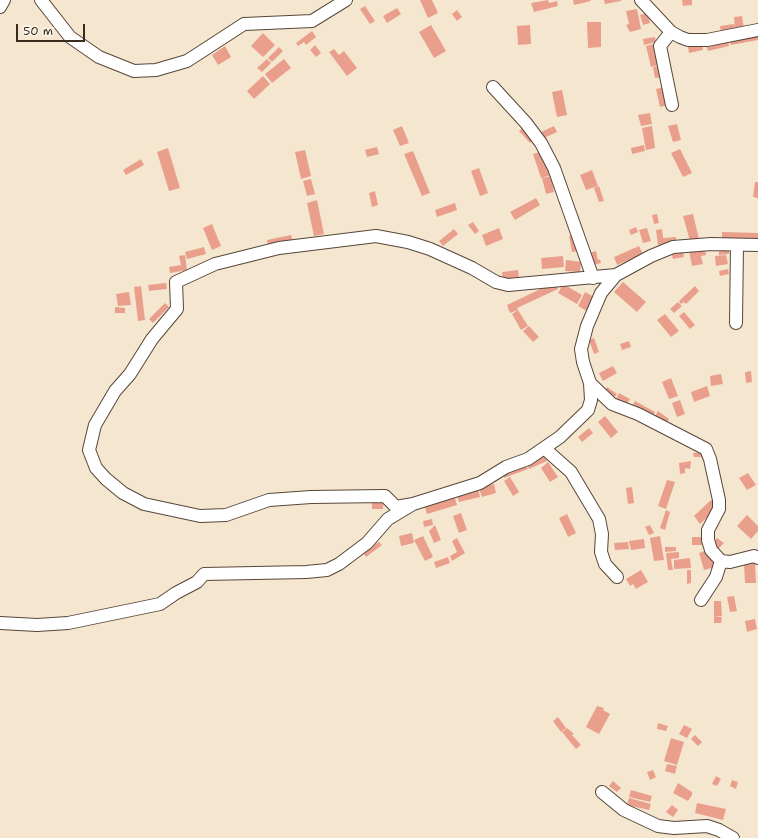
<!DOCTYPE html>
<style>
body{margin:0}
#map{position:relative;width:758px;height:838px;overflow:hidden;background:#f5e7cf;font-family:"Shantell Sans",sans-serif}
canvas{display:block}
.scale{position:absolute;left:16px;top:24px;width:69px;height:18px;box-sizing:border-box;border:2px solid #3b2a1e;border-top:0;padding-left:5px;font-size:12px;line-height:14px;white-space:nowrap;color:#3b2a1e;-webkit-text-stroke:3px #fbf7ec;paint-order:stroke}
</style>
<div id="map">
<canvas width="758" height="838"></canvas>
<div class="scale">50 m</div>
</div>
<script>
const context = document.querySelector('canvas').getContext('2d');
context.lineJoin = 'round';
function fill(path, color) {
  context.fillStyle = color;
  context.fill(path, 'evenodd');
}
function toPath(rows) {
  const path = new Path2D();
  for (const r of rows) {
    path.moveTo(r[0], r[1]);
    for (let i = 2; i < r.length; i += 2) path.lineTo(r[i], r[i + 1]);
  }
  return path;
}
function stroke(path, color, width, dash) {
  context.strokeStyle = color;
  context.lineWidth = width;
  context.lineCap = dash ? 'butt' : 'round';
  context.setLineDash(dash || []);
  context.stroke(path);
}
const building = toPath([
 [420,0,432,0,438,13,428,18],
 [548,0,549,3,557,1,558,6,534,12,531,3],
 [573,0,590,0,591,1,574,5],
 [604,0,621,0,621,1,605,4],
 [682,0,692,0,692,5,683,6],
 [365,6,375,21,370,24,360,9],
 [397,8,401,14,387,23,383,16],
 [637,9,641,29,630,32,626,25,629,24,626,11],
 [457,10,462,17,457,21,452,14],
 [647,13,650,23,643,25,640,15],
 [742,16,744,29,735,30,734,17],
 [587,22,601,22,601,47,588,48],
 [734,24,735,31,721,33,720,26],
 [431,25,446,51,434,58,419,32],
 [530,25,531,44,518,45,517,26],
 [312,31,316,37,306,45,304,42,298,46,296,43],
 [263,33,275,45,263,57,251,46],
 [758,34,758,40,731,45,729,39,744,36,745,41,745,36],
 [655,37,656,42,644,45,643,39],
 [728,39,729,46,708,51,706,44],
 [654,44,659,65,651,67,646,46],
 [702,44,703,50,689,53,688,47],
 [315,45,321,53,316,57,310,50],
 [225,46,231,57,218,65,212,55],
 [279,47,283,51,272,62,268,58],
 [334,49,339,55,344,51,357,68,347,76,329,52],
 [267,59,271,63,262,72,257,68],
 [284,59,291,68,272,83,265,74],
 [659,66,662,77,655,78,653,67],
 [263,76,270,84,254,99,247,91],
 [664,87,668,105,660,107,656,89],
 [562,90,567,115,557,117,552,92],
 [650,113,652,124,641,126,638,115],
 [677,124,681,140,673,142,668,126],
 [402,126,409,143,400,146,393,130],
 [554,126,557,132,544,138,541,132],
 [652,126,655,148,646,150,642,128],
 [524,127,535,139,530,143,519,131],
 [644,145,645,151,632,154,631,148],
 [377,147,379,154,367,157,365,150],
 [168,148,180,188,169,191,157,152],
 [680,149,692,173,683,177,671,153],
 [305,150,311,176,301,179,295,152],
 [413,151,430,193,422,196,404,154],
 [543,151,551,175,541,178,533,154],
 [141,159,144,165,126,175,123,170],
 [479,168,488,193,480,196,471,171],
 [592,170,598,186,586,190,580,175],
 [551,176,554,192,546,194,542,178],
 [311,179,315,194,307,196,303,181],
 [755,182,758,182,758,198,753,197],
 [599,186,604,201,599,202,594,188],
 [375,191,378,205,372,207,369,193],
 [536,198,540,205,515,220,510,212],
 [317,200,324,234,314,236,307,203],
 [455,203,457,210,437,217,435,210],
 [657,214,659,223,654,224,652,215],
 [693,214,699,239,690,241,683,216],
 [473,222,479,231,475,234,468,225],
 [212,224,221,246,212,250,203,228],
 [636,227,638,232,631,235,629,230],
 [499,228,503,239,486,246,482,235],
 [647,228,651,241,643,243,639,230],
 [454,229,458,234,443,246,439,241],
 [662,229,663,238,676,237,676,243,658,245,656,230],
 [722,232,758,233,758,241,722,241],
 [291,235,293,241,268,247,267,240],
 [575,235,578,251,572,252,569,236],
 [639,246,643,254,617,265,614,257],
 [204,247,206,254,187,259,185,252],
 [705,249,706,255,701,256,703,264,692,266,689,251],
 [719,249,729,249,729,254,719,255],
 [683,250,684,257,673,259,671,252],
 [596,251,598,260,600,259,601,263,593,265,589,253],
 [185,255,187,270,170,273,169,267,181,265,179,256],
 [726,255,728,264,716,266,715,256],
 [563,256,564,267,542,269,541,258],
 [566,260,581,262,580,272,565,271],
 [728,269,729,274,720,276,719,271],
 [518,270,519,277,503,279,502,272],
 [555,282,558,289,517,308,518,310,510,313,507,305],
 [623,282,646,302,637,312,614,292],
 [166,283,167,289,149,291,148,285],
 [563,284,582,295,577,304,558,293],
 [141,286,145,320,138,321,134,287],
 [695,286,699,291,686,304,684,302,681,304,679,301],
 [129,292,131,305,118,306,116,294],
 [585,292,594,297,587,311,578,306],
 [678,302,682,306,674,313,670,309],
 [165,303,169,307,153,323,149,319],
 [115,307,125,308,125,313,115,313],
 [518,310,528,326,521,330,512,314],
 [684,312,695,325,690,329,679,316],
 [665,314,679,331,671,337,657,320],
 [529,326,539,337,533,342,523,331],
 [594,338,599,352,594,354,589,340],
 [629,341,631,347,622,350,620,344],
 [613,366,617,373,603,381,599,373],
 [751,371,752,382,746,383,745,372],
 [721,374,723,384,711,386,710,376],
 [671,378,678,396,669,399,662,382],
 [707,386,710,396,694,402,691,392],
 [607,387,617,394,613,399,604,392],
 [619,393,630,399,627,404,616,399],
 [680,400,685,414,677,417,672,403],
 [635,401,655,412,652,418,632,406],
 [658,411,669,419,666,424,655,416],
 [605,416,618,432,611,438,598,422],
 [589,428,593,433,582,442,578,437],
 [704,452,707,460,703,461,701,457,694,457,693,453],
 [544,455,547,461,529,469,526,462],
 [691,461,690,469,685,468,685,473,680,474,679,463],
 [548,462,558,477,550,482,541,468],
 [525,463,528,469,504,478,502,472],
 [748,473,756,485,747,490,739,478],
 [510,477,519,492,513,496,504,481],
 [667,480,675,482,666,509,658,506],
 [494,484,496,493,482,497,479,488],
 [632,487,634,503,628,504,626,488],
 [478,488,480,497,459,502,456,493],
 [454,495,457,505,427,514,424,504],
 [372,498,384,498,383,509,372,509],
 [711,500,718,507,700,524,694,516],
 [666,510,670,512,665,530,660,528],
 [461,513,467,530,459,533,453,516],
 [567,514,576,533,568,537,559,518],
 [747,515,758,526,758,531,751,539,737,526],
 [432,519,433,525,424,527,423,521],
 [435,525,441,540,434,543,429,531],
 [650,525,654,533,649,535,645,527],
 [412,533,414,543,401,546,399,536],
 [423,536,433,557,425,561,414,540],
 [660,536,664,560,654,561,650,538],
 [692,537,706,537,706,545,692,545],
 [457,538,465,553,452,561,450,556,457,552,452,541],
 [717,538,724,543,717,550,711,545],
 [644,539,645,548,631,550,629,541],
 [379,542,382,545,366,557,363,552],
 [628,542,629,549,615,550,614,543],
 [665,547,676,547,676,551,665,552],
 [708,550,712,555,715,567,704,570,699,553],
 [679,552,679,558,671,559,673,570,668,570,666,553],
 [448,557,450,563,436,568,434,562],
 [690,558,691,568,674,569,674,560],
 [755,563,756,583,745,583,744,564],
 [641,570,648,582,636,589,633,584,630,586,626,579],
 [687,570,691,570,691,583,687,584],
 [734,596,737,611,730,612,727,597],
 [714,601,721,601,722,616,714,616],
 [714,616,722,617,721,623,714,623],
 [755,619,757,629,747,632,745,621],
 [597,706,604,708,603,710,610,714,599,734,586,727],
 [558,717,566,728,561,732,553,721],
 [658,723,668,726,666,731,657,729],
 [684,725,692,729,687,738,679,734],
 [567,728,574,734,572,735,581,745,576,749,562,732],
 [695,735,702,742,698,746,691,739],
 [671,738,684,742,677,765,664,761],
 [667,764,677,766,675,774,665,771],
 [653,770,656,777,650,780,647,772],
 [716,776,721,779,717,786,712,784],
 [732,780,738,782,736,789,730,786],
 [613,781,621,788,617,792,609,786],
 [678,783,692,792,692,795,688,801,673,793],
 [631,790,652,796,650,802,629,797],
 [629,798,651,804,649,810,627,805],
 [697,803,726,809,723,820,695,813],
 [672,805,678,810,673,817,666,812]
]);
const minor = toPath([
 [41,0,70,37,99,57,134,71,156,70,187,61,244,24,312,21,346,0],
 [641,0,671,32,680,37,688,40,707,40,758,30],
 [0,7,4,0],
 [671,32,660,46,672,105],
 [493,87,526,123,541,143,554,168,593,278],
 [736,323,737,245],
 [590,383,612,404,638,414,706,449,710,459,719,500,719,509,708,530,708,540,711,550,721,561,730,562,754,556,758,558],
 [544,448,571,472,599,519,602,534,601,552,605,564,617,577],
 [413,504,396,507,385,496,311,497,269,500,226,515,200,516,144,504,123,493,106,479,96,468,89,450,95,425,115,391,130,374,152,339,177,309,176,282,215,264,279,248,376,236,408,242,430,249,472,268,496,282,508,285,616,275],
 [701,600,716,577,721,561],
 [0,623,37,625,68,623,160,604,176,593,197,582,204,574,306,572,327,570,339,564,367,543,388,519,413,504,480,483,506,467,528,459,560,437,588,410,591,400,590,383,583,362,581,349,587,326,601,293,616,275,651,256,673,247,711,244,758,245],
 [602,792,624,810,658,826,674,828,707,826,719,830,733,838]
]);
fill(building, '#ea9f8d');
stroke(minor, '#574639', 14);
stroke(minor, '#fff', 12);
</script>
